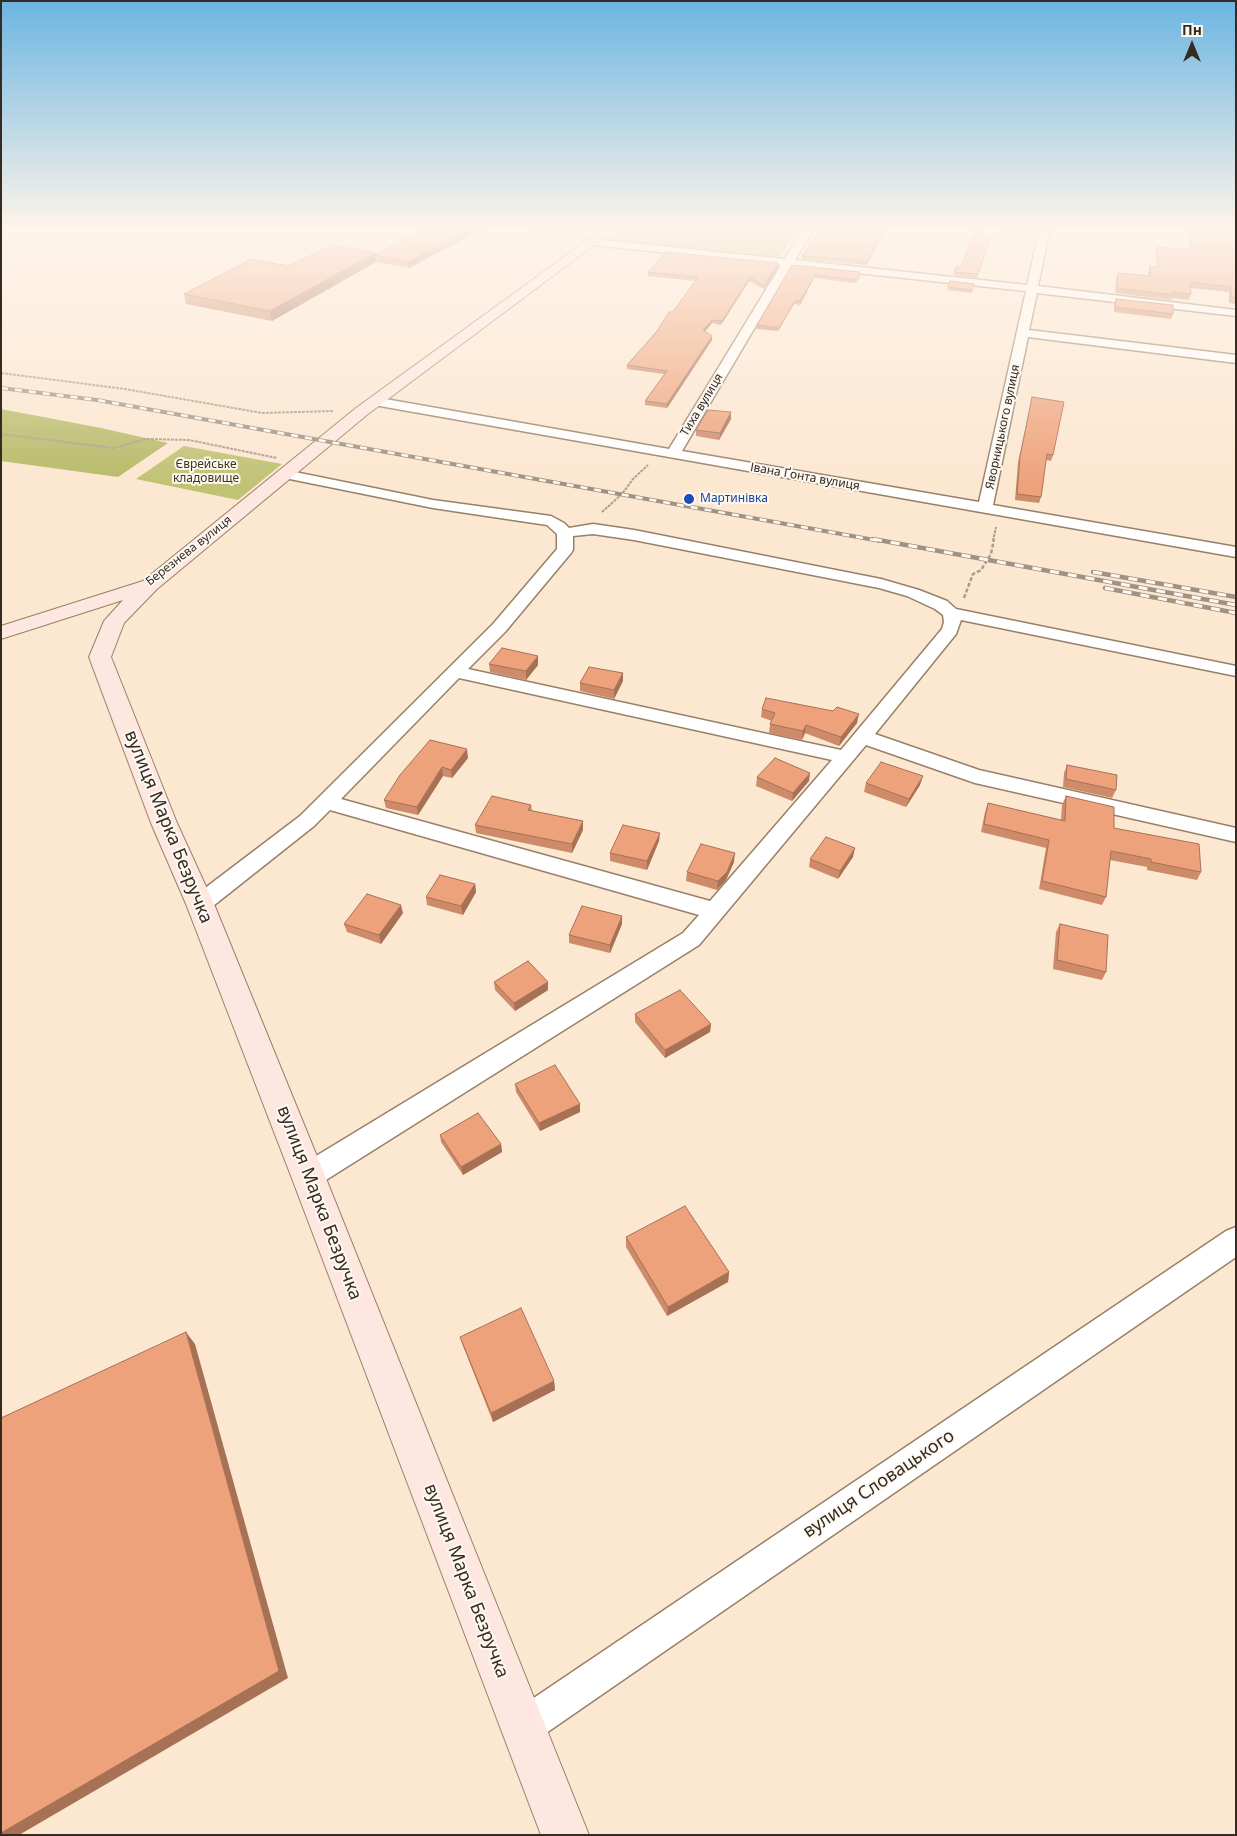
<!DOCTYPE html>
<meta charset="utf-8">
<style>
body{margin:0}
#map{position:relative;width:1237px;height:1836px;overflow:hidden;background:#fce7d1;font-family:"Noto Sans",sans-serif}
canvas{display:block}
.frame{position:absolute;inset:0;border:2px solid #352b21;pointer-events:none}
.north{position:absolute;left:1167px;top:20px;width:50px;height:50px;-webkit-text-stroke:4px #fdf8f2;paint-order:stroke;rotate:0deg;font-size:14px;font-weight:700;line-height:20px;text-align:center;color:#352b21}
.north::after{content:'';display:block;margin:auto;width:18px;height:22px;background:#352b21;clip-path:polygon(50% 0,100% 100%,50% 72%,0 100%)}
</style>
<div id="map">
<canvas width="1237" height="1836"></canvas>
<div class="frame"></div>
<div class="north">Пн</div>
</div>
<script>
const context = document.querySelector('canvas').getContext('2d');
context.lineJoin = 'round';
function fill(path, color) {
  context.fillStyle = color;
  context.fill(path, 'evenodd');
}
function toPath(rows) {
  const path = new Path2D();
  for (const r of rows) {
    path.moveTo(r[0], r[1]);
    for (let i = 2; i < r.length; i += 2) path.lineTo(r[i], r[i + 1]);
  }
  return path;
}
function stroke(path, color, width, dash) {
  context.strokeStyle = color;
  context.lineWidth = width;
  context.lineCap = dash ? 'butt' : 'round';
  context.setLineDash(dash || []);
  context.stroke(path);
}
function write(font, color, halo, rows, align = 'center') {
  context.font = font + ' "Noto Sans",sans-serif';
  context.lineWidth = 4;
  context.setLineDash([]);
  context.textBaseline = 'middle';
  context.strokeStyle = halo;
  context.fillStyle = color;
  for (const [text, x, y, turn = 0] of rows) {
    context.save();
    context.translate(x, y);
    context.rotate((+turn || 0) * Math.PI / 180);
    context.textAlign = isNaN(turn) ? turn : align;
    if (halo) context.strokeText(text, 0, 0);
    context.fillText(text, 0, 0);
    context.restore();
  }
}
const green = toPath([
 [534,228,586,228,574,236,532,229],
 [623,228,799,228,777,260,603,242],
 [184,446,282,464,238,500,136,479]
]);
const forest = toPath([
 [1,409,101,428,168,443,118,477,1,461]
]);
const pathFar1 = toPath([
 [1,373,125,389,262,413,333,411],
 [1,434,113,448,147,439,189,440,277,458],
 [602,512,622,494,633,479,648,465],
 [993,541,996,527]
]);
const path = toPath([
 [964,598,973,574,981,570,991,554,994,539]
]);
const street = toPath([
 [804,228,814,228,795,260,1027,285,1040,228,1050,228,1038,286,1236,310,1236,316,1037,293,1029,330,1236,355,1236,363,1028,337,993,505,1236,547,1236,557,374,405,368,401,374,397,669,449,781,265,593,245,588,242,593,239,785,259,804,228],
 [791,266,1026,291,979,502,682,451,791,266],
 [285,470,433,500,551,516,564,523,569,528,593,524,634,530,881,579,919,590,947,601,956,609,1236,666,1236,676,961,620,956,634,875,734,979,770,1236,828,1236,842,975,783,866,745,699,945,318,1185,308,1188,298,1185,294,1176,298,1167,683,933,699,915,330,810,314,826,208,910,200,912,192,910,189,904,192,898,300,816,493,624,557,549,557,534,547,525,433,508,280,477,278,474,280,471,285,470],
 [593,534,634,540,879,588,907,596,935,609,943,615,944,622,942,629,841,750,468,669,505,632,571,553,573,550,573,536,593,534],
 [459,678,832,760,710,901,341,799,459,678],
 [1236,1227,1236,1257,536,1740,523,1746,510,1740,504,1727,510,1714,1226,1231,1236,1227]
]);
const secondary = toPath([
 [604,228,617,228,368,414,157,589,124,623,111,657,177,823,214,904,325,1176,589,1835,541,1835,291,1176,186,904,151,823,89,657,104,621,123,600,1,639,1,626,143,581,356,408,604,228]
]);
const railFar1 = toPath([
 [1,388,97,400,880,541]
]);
const rail = toPath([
 [873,539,1236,605],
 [1093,572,1236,597],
 [1105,588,1236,613]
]);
const wall = toPath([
 [484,228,409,268,376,262,272,321,186,304,184,294,288,266,375,253,375,255],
 [886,228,867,265,802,259,802,256],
 [1005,228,1035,228,1033,233,1004,231],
 [1188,228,1236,228,1236,304,1229,303,1229,292,1191,288,1191,294,1189,300,1172,298,1171,300,1115,293,1116,278,1118,273,1149,276,1148,272,1150,266,1157,267,1155,252,1156,247,1190,250],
 [991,237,977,278,953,275,954,272,961,267],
 [778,263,778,267,764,289,749,281,721,325,712,323,705,331,712,340,667,408,645,405,645,401,664,374,627,369,627,365,673,312,695,281,648,276,648,272],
 [792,265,860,272,860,275,856,283,814,278,800,305,794,304,778,331,756,329,757,325],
 [974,284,972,293,947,290,948,287],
 [1116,299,1173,314,1171,319,1114,312,1114,304],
 [1031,402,1053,455,1051,461,1046,460,1041,497,1039,503,1015,500,1018,462],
 [731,412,731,419,719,440,696,436,696,430],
 [489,664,538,665,526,680,490,672],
 [623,673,623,681,614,699,580,691,580,683],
 [762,709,857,723,839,746,805,733,802,740,769,733,770,724,772,721,761,717],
 [468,758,452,778,443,776,418,815,386,808,384,800,400,775],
 [1067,765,1116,790,1112,798,1063,787,1064,773],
 [757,777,809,781,792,801,756,786],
 [866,783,920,785,906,807,864,792],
 [1066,796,1114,828,1201,872,1197,880,1147,870,1147,867,1110,860,1106,897,1102,905,1039,889,1046,848,981,832,985,812,988,803,1061,820,1062,805],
 [531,805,532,811,583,821,583,830,572,853,476,833,475,825],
 [659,841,647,870,610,861,610,853],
 [853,857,838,879,809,867,810,859],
 [734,862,726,880,717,890,686,881,687,872],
 [475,884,476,892,463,915,427,905,426,897],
 [403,913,381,944,347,932,344,924],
 [622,916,622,924,610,953,569,943,569,935],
 [1060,924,1106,972,1102,980,1053,969,1056,932],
 [494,982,548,982,548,990,515,1011,495,990],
 [635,1014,711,1024,710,1032,665,1058,635,1022],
 [515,1084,580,1112,540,1131,516,1092],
 [440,1135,501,1144,502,1152,463,1175,441,1142],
 [626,1237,729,1272,728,1282,667,1316,626,1247],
 [460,1337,554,1381,555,1390,493,1422,463,1346]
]);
const shadedWall = toPath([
 [473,228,484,228,409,268,408,262],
 [885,228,886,228,867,265,868,261],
 [375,253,376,262,272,321,270,311],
 [778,263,778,267,764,289,764,286],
 [815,275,814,278,800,305,800,301],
 [750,277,749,281,721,325,722,321],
 [795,301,794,304,778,331,779,328],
 [712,320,712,323,703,334,703,330],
 [712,336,712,340,667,408,667,404],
 [731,412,731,419,719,440,720,433],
 [538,656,538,665,526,680,526,671],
 [623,673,623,681,614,699,614,690],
 [859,714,857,723,839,746,841,737],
 [806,725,805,733,802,740,803,731],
 [467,749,468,758,452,778,451,770],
 [442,767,443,776,418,815,417,807],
 [810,773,809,781,792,801,793,793],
 [923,776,920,785,906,807,909,799],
 [583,821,583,830,572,853,572,844],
 [660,833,659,841,647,870,647,861],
 [855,848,853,857,838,879,840,871],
 [735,853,734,862,726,880,717,890,718,881],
 [475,884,476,892,463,915,461,906],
 [401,905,403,913,381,944,379,935],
 [622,916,622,924,610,953,610,945],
 [548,982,548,990,515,1011,514,1003],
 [711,1024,710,1032,665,1058,665,1050],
 [580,1104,580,1112,540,1131,539,1123],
 [501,1144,502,1152,463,1175,461,1167],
 [729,1272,728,1282,667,1316,668,1307],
 [186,1332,195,1344,288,1678,19,1835,1,1835,1,1833],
 [554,1381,555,1390,493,1422,491,1413]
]);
const building = toPath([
 [426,228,473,228,408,262,375,255,426,228],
 [822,228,885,228,868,261,802,256,822,228],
 [1018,228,1035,228,1034,229,1018,228],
 [1191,228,1236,228,1236,298,1231,297,1231,287,1190,282,1191,294,1173,292,1173,295,1117,288,1118,273,1151,276,1150,266,1159,267,1156,247,1192,250,1191,228],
 [975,231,991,237,978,274,954,272,956,267,961,267,975,231],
 [333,245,375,253,270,311,184,294,251,259,288,266,333,245],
 [666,252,778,263,764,286,750,277,722,321,712,320,703,330,712,336,667,404,645,401,667,371,627,365,655,334,669,312,673,312,698,277,648,272,666,252],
 [792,265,860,272,857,280,815,275,800,301,795,301,779,328,757,325,792,265],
 [950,281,974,284,972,290,948,287,950,281],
 [1116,299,1173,305,1173,314,1115,307,1116,299],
 [1032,397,1064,402,1053,455,1047,454,1041,497,1017,494,1020,457,1032,397],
 [708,410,731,412,720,433,696,430,708,410],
 [502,648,538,656,526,671,489,664,502,648],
 [589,667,623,673,614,690,580,683,589,667],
 [766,698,833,711,837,707,859,714,841,737,806,725,803,731,770,724,775,713,762,709,766,698],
 [430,740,467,749,451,770,442,767,417,807,384,800,400,775,430,740],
 [775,758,810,773,793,793,757,777,775,758],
 [881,762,923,776,909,799,866,783,881,762],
 [1067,765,1117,775,1116,790,1066,779,1067,765],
 [492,796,531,805,528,810,583,821,572,844,475,825,492,796],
 [1066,796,1114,807,1114,828,1199,844,1201,872,1151,862,1151,859,1111,851,1106,897,1042,881,1049,840,984,824,988,803,1065,821,1066,796],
 [623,825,660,833,647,861,610,853,623,825],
 [826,837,855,848,840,871,810,859,826,837],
 [701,844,735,853,727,872,718,881,687,872,701,844],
 [440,875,475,884,461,906,426,897,440,875],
 [367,894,401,905,379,935,344,924,367,894],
 [582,906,622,916,610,945,569,935,582,906],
 [1060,924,1108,935,1106,972,1057,960,1060,924],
 [528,961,548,982,514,1003,494,982,528,961],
 [680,990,711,1024,665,1050,635,1014,680,990],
 [555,1065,580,1104,539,1123,515,1084,555,1065],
 [478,1113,501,1144,461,1167,440,1135,478,1113],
 [685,1206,729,1272,668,1307,626,1237,685,1206],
 [521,1308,554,1381,491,1413,460,1337,521,1308],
 [186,1332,279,1671,1,1833,1,1418,186,1332]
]);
const markers = [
 [689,499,6,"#1a4fb4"]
];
const farStreetnames = [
 ["Тиха вулиця",702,405,-59],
 ["Яворницького вулиця",1003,427,-78],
 ["Івана Ґонта вулиця",805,477,10],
 ["Березнева вулиця",189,551,-38]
];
const farParknames = [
 ["Єврейське",206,465],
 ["кладовище",206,479]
];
const farTransitnames = [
 ["Мартинівка",700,499]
];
const nearStreetnames = [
 ["вулиця Марка Безручка",168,827,68],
 ["вулиця Марка Безручка",319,1203,69],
 ["вулиця Словацького",879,1484,-34],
 ["вулиця Марка Безручка",466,1581,69]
];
fill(green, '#c0c274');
fill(forest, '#b7ba68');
stroke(street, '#988067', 3);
stroke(secondary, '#988067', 2);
stroke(pathFar1, '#ad9d8b', 2, [3, 1]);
stroke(path, '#ad9d8b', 2.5, [4, 2]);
fill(street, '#fff');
fill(secondary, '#fee7e0');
stroke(railFar1, '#a19181', 4);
stroke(rail, '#a19181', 4.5);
stroke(railFar1, '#fdf8f2', 2.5, [7]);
stroke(rail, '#fdf8f2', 3, [9]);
fill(wall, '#cd8b6a');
fill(shadedWall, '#a77156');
fill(building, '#eea27b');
stroke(building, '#a77156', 1);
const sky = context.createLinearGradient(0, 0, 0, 485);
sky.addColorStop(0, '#6bb5e1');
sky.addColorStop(0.47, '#fef4ea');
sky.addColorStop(1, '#fef4ea00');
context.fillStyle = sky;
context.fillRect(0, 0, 1237, 485);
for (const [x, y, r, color] of markers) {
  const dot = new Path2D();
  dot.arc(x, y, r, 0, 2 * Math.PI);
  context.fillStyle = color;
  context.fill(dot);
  stroke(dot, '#fdf8f2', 2);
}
write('12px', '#352b21', '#fdf8f2', farStreetnames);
write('12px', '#373814', '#fdf8f2', farParknames);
write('12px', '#164399', '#fdf8f2', farTransitnames, 'left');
write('18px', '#352b21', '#fdf8f2', nearStreetnames);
</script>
